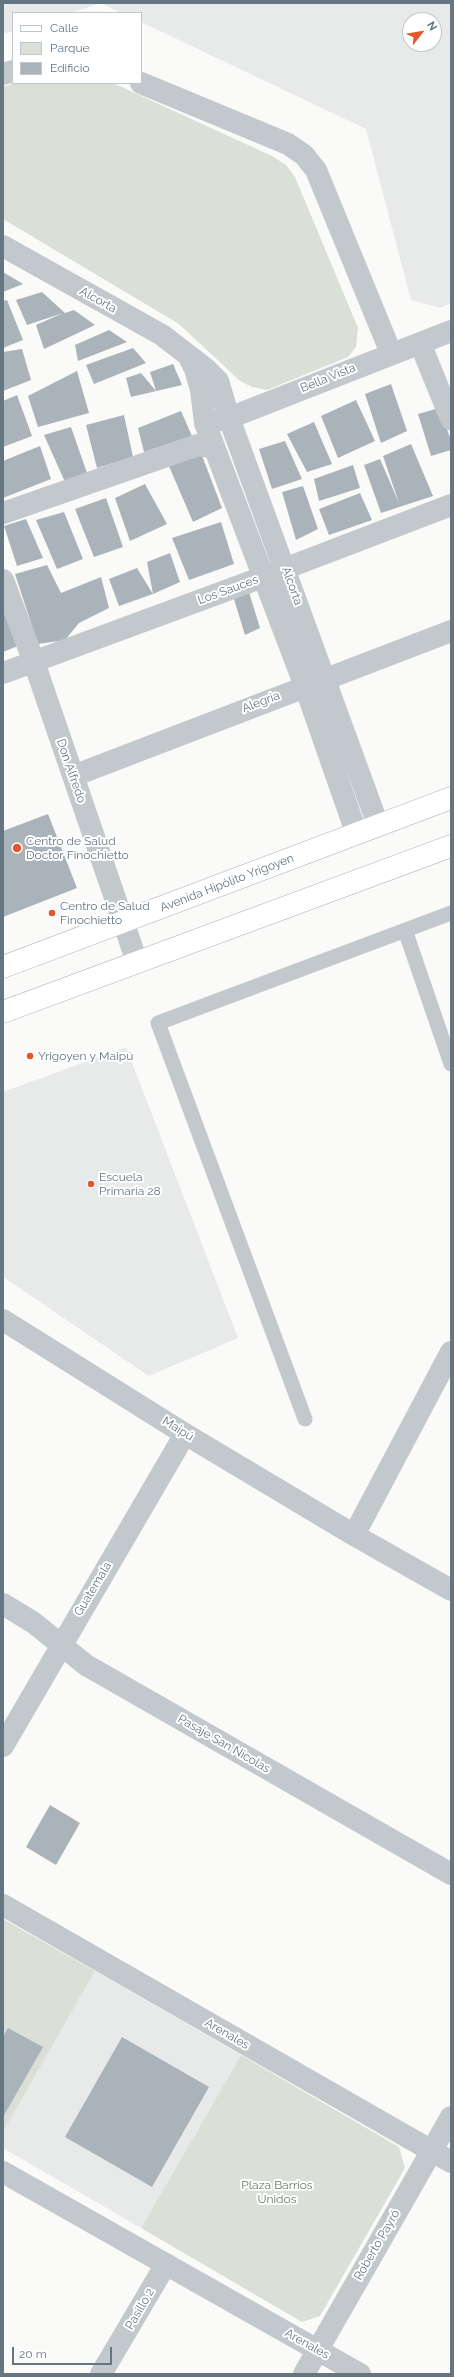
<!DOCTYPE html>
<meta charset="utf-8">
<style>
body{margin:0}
#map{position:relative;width:454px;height:2377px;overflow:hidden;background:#fafaf8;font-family:Raleway,sans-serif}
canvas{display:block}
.frame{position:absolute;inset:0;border:4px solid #657683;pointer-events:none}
.legend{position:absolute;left:12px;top:12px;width:130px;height:72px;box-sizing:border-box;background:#fff;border:1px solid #c1c8cd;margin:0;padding:5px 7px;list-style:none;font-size:12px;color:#657683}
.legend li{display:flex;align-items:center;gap:8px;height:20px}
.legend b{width:20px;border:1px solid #c1c8cd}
.north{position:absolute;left:402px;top:12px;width:40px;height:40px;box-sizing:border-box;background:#fff;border:1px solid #c1c8cd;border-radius:50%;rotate:59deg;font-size:11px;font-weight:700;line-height:16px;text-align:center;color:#657683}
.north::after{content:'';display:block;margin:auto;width:14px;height:18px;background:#e4572e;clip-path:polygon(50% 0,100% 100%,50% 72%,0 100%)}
.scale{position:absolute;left:12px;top:2347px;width:100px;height:18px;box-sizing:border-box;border:2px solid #657683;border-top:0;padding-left:5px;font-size:12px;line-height:14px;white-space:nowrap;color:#657683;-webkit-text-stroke:3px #fff;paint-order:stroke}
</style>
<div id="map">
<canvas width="454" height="2377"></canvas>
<div class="frame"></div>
<ul class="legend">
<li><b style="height:5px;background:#fff"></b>Calle</li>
<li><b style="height:11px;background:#dadfd7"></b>Parque</li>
<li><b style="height:11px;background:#aab3b9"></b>Edificio</li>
</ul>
<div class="north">N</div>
<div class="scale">20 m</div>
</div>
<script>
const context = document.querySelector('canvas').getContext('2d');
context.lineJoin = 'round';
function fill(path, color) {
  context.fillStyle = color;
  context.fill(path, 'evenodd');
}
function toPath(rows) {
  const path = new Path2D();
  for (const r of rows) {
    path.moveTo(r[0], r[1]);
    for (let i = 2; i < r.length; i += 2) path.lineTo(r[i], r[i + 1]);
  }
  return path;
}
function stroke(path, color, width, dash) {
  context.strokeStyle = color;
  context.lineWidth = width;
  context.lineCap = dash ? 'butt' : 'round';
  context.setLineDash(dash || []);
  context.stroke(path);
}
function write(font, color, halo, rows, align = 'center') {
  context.font = font + ' Raleway,sans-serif';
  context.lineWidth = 4;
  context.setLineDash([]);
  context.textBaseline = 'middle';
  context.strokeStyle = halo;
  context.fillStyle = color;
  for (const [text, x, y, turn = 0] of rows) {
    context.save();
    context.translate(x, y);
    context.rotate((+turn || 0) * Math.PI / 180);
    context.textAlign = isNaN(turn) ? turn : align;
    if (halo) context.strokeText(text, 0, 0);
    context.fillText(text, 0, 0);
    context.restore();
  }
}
const built = toPath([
 [3,3,451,3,451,303,440,308,411,300,366,129,141,22,141,13,121,13,101,3,70,13,13,13,13,31,3,34],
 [410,20,434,20,434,44,410,44],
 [126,1047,238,1338,149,1376,3,1277,3,1092],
 [95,1971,241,2055,141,2228,3,2148,3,2132]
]);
const green = toPath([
 [15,83,113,83,272,156,286,165,295,177,358,328,356,347,348,357,267,390,252,387,240,381,179,324,3,219,3,87],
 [3,1919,95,1971,3,2132],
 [241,2055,399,2147,405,2168,320,2316,302,2322,141,2228]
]);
const building = toPath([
 [3,272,23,284,3,292],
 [42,292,65,313,74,310,95,325,44,349,36,325,63,313,27,325,16,300],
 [7,300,23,340,3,348,3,301],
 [109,330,127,342,78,361,75,345],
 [133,348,146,363,94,384,86,365],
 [22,349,31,380,3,391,3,352],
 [173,364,182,385,131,397,126,378,141,373,156,391,150,372],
 [77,371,89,413,38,427,28,396],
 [391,384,407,431,381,443,365,394],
 [17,395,32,436,3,447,3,401],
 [356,400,375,441,338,458,321,416],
 [439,408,451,440,451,450,431,456,418,414],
 [181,411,192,436,144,452,138,428],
 [124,415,133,457,97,468,86,425],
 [314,422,332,464,307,472,287,434],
 [71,427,87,473,65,482,44,435],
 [285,441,302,479,272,489,259,449],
 [411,444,433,496,381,513,364,465,380,459,399,503,383,456],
 [198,445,222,508,193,522,165,457],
 [40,446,51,479,3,498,3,461],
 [353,465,360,488,319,501,314,479],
 [145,484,167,524,130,541,115,498],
 [303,486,318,529,296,540,282,492],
 [360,493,372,520,329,535,319,509],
 [106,498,123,547,94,557,75,509],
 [64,512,83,559,57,569,36,520],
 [26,519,43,558,17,566,4,526],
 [221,522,234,564,189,580,172,538],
 [170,553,180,582,153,594,147,562],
 [47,565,61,593,101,577,109,608,79,623,65,640,38,644,15,574],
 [137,568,153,594,119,606,109,579],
 [248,589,260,628,245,635,233,596],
 [3,608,18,646,3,652],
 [48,814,77,888,3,917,3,831],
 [50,1805,80,1823,56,1865,26,1847],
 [8,2028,43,2047,3,2117,3,2037],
 [122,2037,209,2087,152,2187,65,2137]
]);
const lane = toPath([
 [405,930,451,1064],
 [305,1419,158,1023,451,913]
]);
const street = toPath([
 [3,74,13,71],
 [141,83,288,144,304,155,316,170,391,353],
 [3,246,162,335,206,369,218,381,229,418,378,825],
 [420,343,451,419],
 [190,359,195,369,201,390,205,423,305,686,356,832],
 [215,421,229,418,451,331],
 [3,513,198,445,214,448],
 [3,580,34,662,137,962],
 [3,673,263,577,451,505],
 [73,776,451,631],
 [3,1320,185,1434,354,1535,451,1590],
 [354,1535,451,1352],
 [3,1604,34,1623,86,1665,451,1874],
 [3,1746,185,1434],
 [3,1905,451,2162],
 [3,2172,360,2374],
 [101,2374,166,2264],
 [304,2374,451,2117]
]);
const primary = toPath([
 [3,967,451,798],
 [3,1012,451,846]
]);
const markers = [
 [17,848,5,"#e4572e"],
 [52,913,4,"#e4572e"],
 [30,1056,4,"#e4572e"],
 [91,1184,4,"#e4572e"]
];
const streetNames = [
 ["Alcorta",98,300,29],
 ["Bella Vista",328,378,-22],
 ["Alcorta",292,586,70],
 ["Los Sauces",228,590,-20],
 ["Alegria",261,702,-21],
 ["Don Alfredo",71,771,71],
 ["Avenida Hipólito Yrigoyen",227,883,-21],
 ["Maipú",178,1429,32],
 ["Guatemala",93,1589,-59],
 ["Pasaje San Nicolas",224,1744,30],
 ["Arenales",227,2034,30],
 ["Roberto Payró",377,2245,-60],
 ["Pasillo 2",140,2309,-60],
 ["Arenales",307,2344,29]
];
const poiNames = [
 ["Centro de Salud",26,841],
 ["Doctor Finochietto",26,855],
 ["Centro de Salud",60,906],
 ["Finochietto",60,920],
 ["Yrigoyen y Maipú",38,1056],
 ["Escuela",99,1177],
 ["Primaria 28",99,1191]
];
const parkNames = [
 ["Plaza Barrios",277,2185],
 ["Unidos",277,2199]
];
fill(built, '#e8e9e9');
fill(green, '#dadfd7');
fill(building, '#aab3b9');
stroke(primary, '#b5babe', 23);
stroke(lane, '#c3c8cc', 15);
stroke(street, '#c3c8cc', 22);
stroke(primary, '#fff', 22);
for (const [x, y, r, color] of markers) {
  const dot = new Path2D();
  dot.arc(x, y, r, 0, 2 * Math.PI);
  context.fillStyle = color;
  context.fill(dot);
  stroke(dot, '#fff', 1.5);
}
write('12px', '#657683', '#fff', streetNames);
write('12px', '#657683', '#fff', poiNames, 'left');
write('12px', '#687a64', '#fff', parkNames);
</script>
